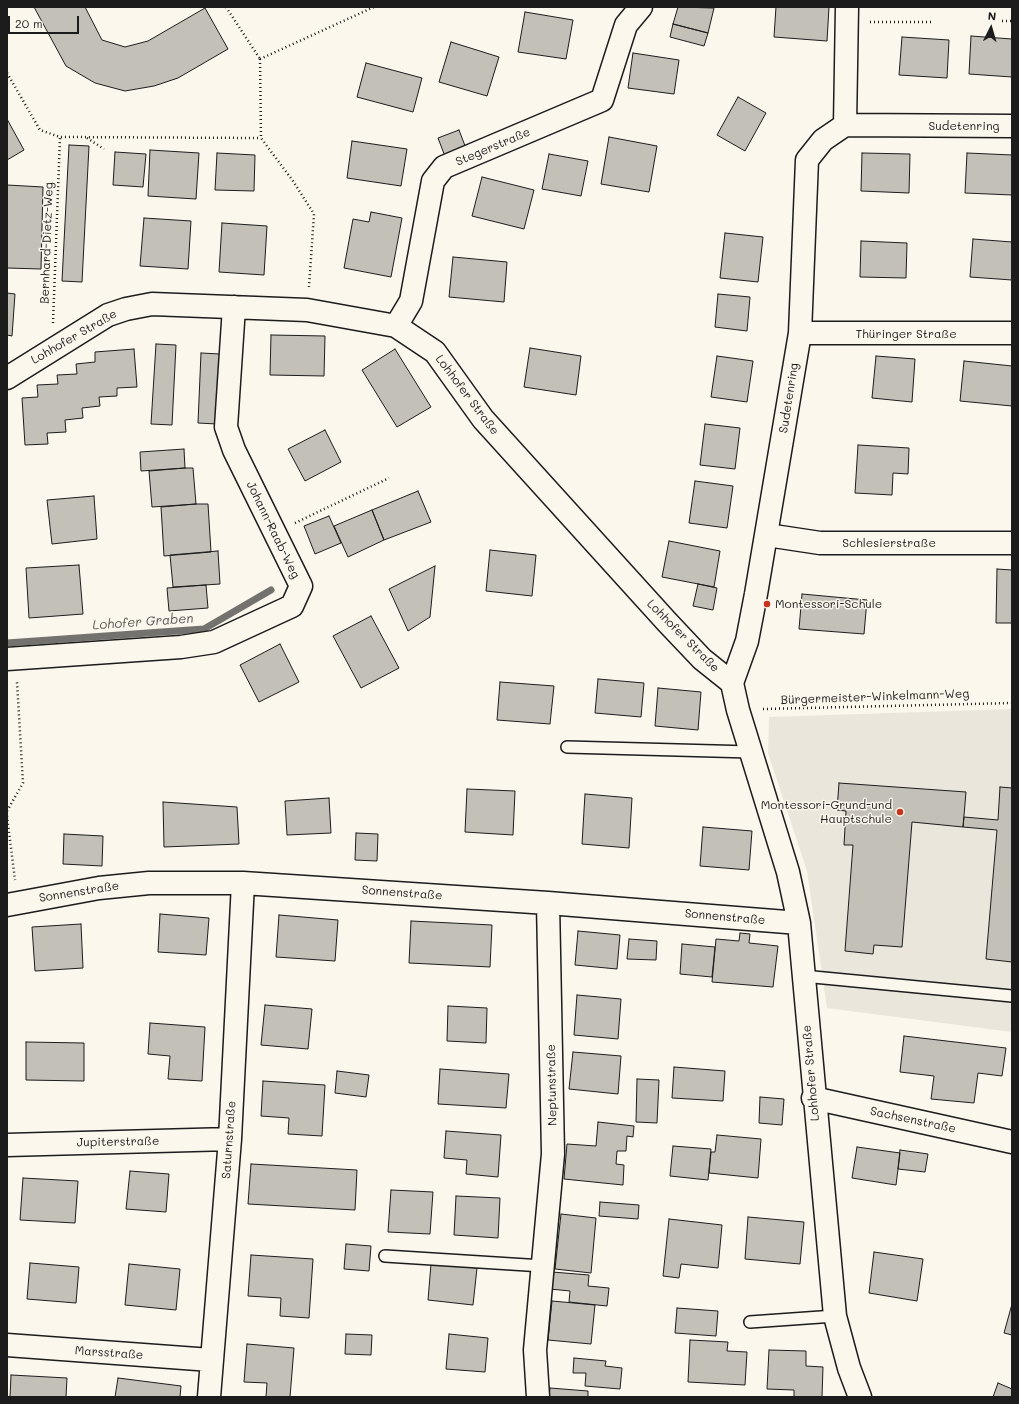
<!DOCTYPE html>
<meta charset="utf-8">
<style>
body{margin:0}
#map{position:relative;width:1019px;height:1404px;overflow:hidden;background:#fbf7ec;font-family:Mali,sans-serif}
canvas{display:block}
.frame{position:absolute;inset:0;border:8px solid #1c1c1c;pointer-events:none}
.north{position:absolute;left:971px;top:8px;width:40px;height:40px;-webkit-text-stroke:3px #fbf7ec;paint-order:stroke;rotate:5deg;font-size:11px;font-weight:700;line-height:16px;text-align:center;color:#1c1c1c}
.north::after{content:'';display:block;margin:auto;width:14px;height:18px;background:#1c1c1c;clip-path:polygon(50% 0,100% 100%,50% 72%,0 100%)}
.scale{position:absolute;left:8px;top:16px;width:71px;height:18px;box-sizing:border-box;border:2px solid #1c1c1c;border-top:0;padding-left:5px;font-size:12px;line-height:14px;white-space:nowrap;color:#1c1c1c;-webkit-text-stroke:3px #fbf7ec;paint-order:stroke}
</style>
<div id="map">
<canvas width="1019" height="1404"></canvas>
<div class="frame"></div>
<div class="north">N</div>
<div class="scale">20 m</div>
</div>
<script>
const context = document.querySelector('canvas').getContext('2d');
context.lineJoin = 'round';
function fill(path, color) {
  context.fillStyle = color;
  context.fill(path, 'evenodd');
}
function toPath(rows) {
  const path = new Path2D();
  for (const r of rows) {
    path.moveTo(r[0], r[1]);
    for (let i = 2; i < r.length; i += 2) path.lineTo(r[i], r[i + 1]);
  }
  return path;
}
function stroke(path, color, width, dash) {
  context.strokeStyle = color;
  context.lineWidth = width;
  context.lineCap = dash ? 'butt' : 'round';
  context.setLineDash(dash || []);
  context.stroke(path);
}
function write(font, color, halo, rows, align = 'center') {
  context.font = font + ' Mali,sans-serif';
  context.lineWidth = 3;
  context.setLineDash([]);
  context.textBaseline = 'middle';
  context.strokeStyle = halo;
  context.fillStyle = color;
  for (const [text, x, y, turn = 0] of rows) {
    context.save();
    context.translate(x, y);
    context.rotate((+turn || 0) * Math.PI / 180);
    context.textAlign = isNaN(turn) ? turn : align;
    if (halo) context.strokeText(text, 0, 0);
    context.fillText(text, 0, 0);
    context.restore();
  }
}
const built = toPath([
 [1012,709,1012,1032,827,1008,807,871,768,753,769,717]
]);
const stream = toPath([
 [7,643,204,629,271,590]
]);
const building = toPath([
 [34,7,85,7,102,40,125,47,148,41,205,8,228,49,178,78,154,86,125,91,95,83,66,66,34,7],
 [678,7,714,8,708,33,673,24,678,7],
 [776,7,829,7,827,41,774,37,776,7],
 [525,12,573,20,566,59,518,52,525,12],
 [673,24,708,33,704,46,670,37,673,24],
 [971,36,1012,39,1012,77,969,74,971,36],
 [902,37,949,40,947,78,899,75,902,37],
 [451,42,499,57,487,96,439,82,451,42],
 [633,53,679,60,674,94,628,88,633,53],
 [366,63,422,78,413,112,357,97,366,63],
 [738,97,766,113,745,151,717,135,738,97],
 [7,119,24,150,7,160,7,119],
 [459,130,467,151,446,159,438,138,459,130],
 [609,137,657,146,649,192,601,184,609,137],
 [352,141,407,149,401,186,347,178,352,141],
 [69,145,89,146,82,282,62,281,69,145],
 [150,150,199,153,196,199,148,196,150,150],
 [115,152,146,154,143,187,113,185,115,152],
 [217,153,255,155,254,191,215,190,217,153],
 [862,153,910,154,909,193,861,191,862,153],
 [967,153,1012,155,1012,195,965,193,967,153],
 [549,154,588,161,581,196,542,189,549,154],
 [482,177,534,190,524,229,472,216,482,177],
 [7,185,43,187,41,269,7,268,7,185],
 [371,212,402,218,391,277,344,268,353,219,369,222,371,212],
 [144,218,191,221,188,269,140,266,144,218],
 [222,223,267,226,264,275,219,272,222,223],
 [725,233,763,237,758,282,720,278,725,233],
 [973,239,1012,242,1012,280,970,277,973,239],
 [861,241,907,243,906,278,860,277,861,241],
 [453,257,507,262,504,302,449,297,453,257],
 [7,293,15,294,12,336,7,335,7,293],
 [718,294,750,297,747,331,715,327,718,294],
 [271,335,325,336,324,376,270,375,271,335],
 [156,344,176,345,172,425,151,424,156,344],
 [530,348,581,356,576,395,524,387,530,348],
 [134,349,137,387,117,388,117,396,99,397,100,406,82,408,83,418,65,420,66,432,47,433,48,444,25,445,22,398,38,397,37,385,58,384,57,375,77,374,76,364,95,362,95,352,134,349],
 [395,349,431,407,397,427,362,370,395,349],
 [201,353,220,354,217,424,198,423,201,353],
 [717,356,753,361,747,402,711,397,717,356],
 [876,356,915,359,912,402,872,398,876,356],
 [964,361,1012,366,1012,406,960,401,964,361],
 [705,424,740,428,735,469,700,465,705,424],
 [325,430,341,462,305,481,288,449,325,430],
 [858,445,909,448,908,474,893,473,892,495,855,493,858,445],
 [184,449,185,468,141,471,140,452,184,449],
 [185,468,193,468,196,504,152,507,149,471,185,468],
 [695,481,733,486,727,528,689,523,695,481],
 [418,491,431,522,384,540,372,510,418,491],
 [94,496,97,539,52,544,47,500,94,496],
 [196,504,208,504,211,552,164,556,161,507,196,504],
 [372,510,384,540,348,557,334,526,372,510],
 [329,516,341,543,315,554,304,526,329,516],
 [669,541,720,551,714,587,662,577,669,541],
 [490,550,536,555,532,596,486,591,490,550],
 [218,551,220,584,173,587,170,555,218,551],
 [79,565,83,614,29,618,26,568,79,565],
 [435,566,430,617,408,631,389,589,435,566],
 [997,569,1012,570,1012,623,996,623,997,569],
 [698,584,717,588,713,610,693,606,698,584],
 [206,585,208,608,169,611,167,588,206,585],
 [802,594,867,600,864,634,799,629,802,594],
 [371,616,399,668,361,688,333,636,371,616],
 [280,644,299,682,259,702,240,665,280,644],
 [598,679,644,683,641,717,595,713,598,679],
 [500,682,554,686,550,724,497,720,500,682],
 [658,688,701,692,698,730,655,726,658,688],
 [839,783,966,792,963,827,912,822,902,947,874,945,873,954,845,951,853,845,844,845,846,811,837,810,839,783],
 [1000,787,1012,788,1012,962,986,959,997,830,963,827,964,817,998,820,1000,787],
 [467,789,515,791,513,835,465,832,467,789],
 [585,794,632,798,629,848,582,844,585,794],
 [329,798,331,833,287,835,285,801,329,798],
 [163,802,237,807,239,844,164,847,163,802],
 [703,827,752,831,749,870,700,866,703,827],
 [356,833,378,834,377,861,355,860,356,833],
 [64,834,103,836,102,866,63,864,64,834],
 [160,914,209,918,206,955,158,952,160,914],
 [279,915,338,920,335,961,276,957,279,915],
 [411,921,492,925,490,967,409,963,411,921],
 [81,924,83,968,35,971,32,927,81,924],
 [578,931,620,935,617,969,575,965,578,931],
 [740,933,750,934,749,943,778,946,773,987,712,982,716,939,739,941,740,933],
 [629,939,657,941,656,960,627,959,629,939],
 [682,944,715,947,712,977,680,974,682,944],
 [577,995,621,999,618,1039,574,1035,577,995],
 [265,1005,312,1009,308,1049,261,1045,265,1005],
 [448,1006,487,1008,486,1043,447,1041,448,1006],
 [150,1023,205,1027,202,1081,168,1079,170,1056,148,1054,150,1023],
 [904,1036,1006,1048,1002,1076,978,1073,974,1103,931,1099,934,1076,900,1072,904,1036],
 [26,1042,84,1043,84,1081,26,1080,26,1042],
 [573,1052,621,1056,618,1094,569,1089,573,1052],
 [674,1067,725,1071,723,1101,672,1098,674,1067],
 [440,1069,509,1074,506,1108,438,1104,440,1069],
 [337,1071,369,1075,366,1097,335,1093,337,1071],
 [637,1079,659,1080,657,1123,636,1122,637,1079],
 [263,1081,325,1085,322,1136,288,1134,289,1118,261,1116,263,1081],
 [760,1097,784,1099,782,1125,759,1123,760,1097],
 [598,1122,634,1126,633,1137,627,1136,626,1151,617,1151,616,1164,624,1165,623,1185,564,1179,567,1144,596,1146,598,1122],
 [446,1131,501,1135,498,1177,466,1174,467,1160,444,1158,446,1131],
 [717,1135,761,1139,758,1178,709,1173,711,1152,715,1152,717,1135],
 [673,1146,711,1149,708,1180,670,1176,673,1146],
 [857,1147,900,1153,896,1185,852,1178,857,1147],
 [900,1150,928,1154,925,1172,898,1169,900,1150],
 [251,1164,357,1170,355,1210,248,1204,251,1164],
 [130,1171,169,1174,166,1212,126,1209,130,1171],
 [23,1178,78,1181,75,1223,20,1220,23,1178],
 [391,1190,433,1192,430,1234,388,1232,391,1190],
 [456,1196,500,1198,498,1238,454,1235,456,1196],
 [600,1202,639,1205,638,1219,599,1216,600,1202],
 [561,1214,596,1218,591,1273,555,1269,561,1214],
 [748,1217,804,1222,800,1264,745,1259,748,1217],
 [669,1219,722,1225,718,1268,681,1264,679,1278,663,1276,669,1219],
 [346,1244,371,1246,369,1271,344,1269,346,1244],
 [874,1252,923,1259,917,1301,869,1293,874,1252],
 [251,1255,313,1259,309,1318,280,1316,281,1298,248,1296,251,1255],
 [30,1263,79,1267,76,1303,27,1299,30,1263],
 [129,1264,180,1269,176,1310,125,1305,129,1264],
 [431,1264,477,1268,473,1305,428,1300,431,1264],
 [552,1272,589,1275,588,1286,609,1288,607,1306,569,1302,570,1291,550,1289,552,1272],
 [552,1301,595,1305,591,1344,548,1340,552,1301],
 [1012,1304,1012,1335,1004,1333,1012,1304],
 [677,1308,718,1311,716,1336,675,1333,677,1308],
 [346,1334,372,1335,371,1355,345,1354,346,1334],
 [449,1334,488,1338,485,1372,446,1369,449,1334],
 [690,1340,728,1342,727,1351,747,1352,745,1385,688,1382,690,1340],
 [247,1344,294,1348,290,1397,266,1397,267,1383,244,1382,247,1344],
 [769,1350,806,1351,806,1366,823,1367,822,1397,794,1397,794,1390,767,1389,769,1350],
 [574,1358,606,1361,605,1366,622,1368,620,1389,585,1386,586,1373,573,1373,574,1358],
 [11,1375,67,1378,66,1397,10,1397,11,1375],
 [118,1378,181,1386,180,1397,115,1397,118,1378],
 [998,1383,1012,1389,1012,1397,993,1397,998,1383],
 [550,1388,588,1391,588,1397,549,1397,550,1388]
]);
const path = toPath([
 [226,7,260,59],
 [1002,21,1012,21],
 [870,22,931,22],
 [260,59,261,138,293,181,314,214,309,287],
 [260,59,374,7],
 [7,73,40,130,60,137,261,138],
 [87,138,104,149],
 [53,323,60,137],
 [295,523,389,478],
 [763,709,1012,703],
 [7,811,23,783,17,682],
 [7,816,15,880]
]);
const service = toPath([
 [567,747,751,752],
 [803,976,1012,996],
 [385,1256,543,1266],
 [750,1322,835,1316]
]);
const minor = toPath([
 [845,125,847,7],
 [396,326,411,301,433,181,444,167,602,100,626,25,641,7],
 [800,333,1012,333],
 [7,378,108,315,126,309,152,304,307,310,396,326,435,352,483,419,667,622,702,659,732,683,738,710,788,872,799,923,835,1316,849,1368,860,1397],
 [767,535,820,543,1012,543],
 [7,659,181,647,214,642,292,606,301,586,234,450,226,427,234,307],
 [732,683,747,641,756,594,800,333,807,160,823,140,845,125,1012,126],
 [7,905,99,888,149,883,243,883,548,903,799,923],
 [813,1098,1012,1142],
 [7,1145,230,1139],
 [7,1345,211,1360],
 [209,1397,230,1139,243,883],
 [538,1397,535,1350,553,1154,548,903]
]);
const markers = [
 [767,604,4,"#c8321e"],
 [900,812,4,"#c8321e"]
];
const streetNames = [
 ["Sudetenring",964,126],
 ["Stegerstraße",493,147,-23],
 ["Bernhard-Dietz-Weg",47,243,-88],
 ["Thüringer Straße",906,334],
 ["Lohhofer Straße",74,337,-30],
 ["Lohhofer Straße",467,395,53],
 ["Sudetenring",789,398,-81],
 ["Johann-Raab-Weg",273,530,64],
 ["Schlesierstraße",889,543],
 ["Lohhofer Straße",683,636,45],
 ["Bürgermeister-Winkelmann-Weg",875,697,-2],
 ["Sonnenstraße",79,892,-9],
 ["Sonnenstraße",402,893,4],
 ["Sonnenstraße",725,917,5],
 ["Lohhofer Straße",811,1073,-95],
 ["Neptunstraße",552,1085,-91],
 ["Sachsenstraße",913,1120,12],
 ["Saturnstraße",229,1140,-86],
 ["Jupiterstraße",118,1142,-1],
 ["Marsstraße",109,1353,4]
];
const poiNames = [
 ["Montessori-Schule",775,604],
 ["Montessori-Grund-und",892,805,"right"],
 ["Hauptschule",892,819,"right"]
];
const waterNames = [
 ["Lohofer Graben",143,622,-4]
];
fill(built, '#eae6dc');
stroke(stream, '#74726e', 7);
fill(building, '#c3c0b8');
stroke(building, '#1c1c1c', 1);
stroke(service, '#1c1c1c', 14);
stroke(minor, '#1c1c1c', 25);
stroke(path, '#1c1c1c', 2.5, [1, 3]);
stroke(service, '#fbf7ec', 11);
stroke(minor, '#fbf7ec', 22);
for (const [x, y, r, color] of markers) {
  const dot = new Path2D();
  dot.arc(x, y, r, 0, 2 * Math.PI);
  context.fillStyle = color;
  context.fill(dot);
  stroke(dot, '#fbf7ec', 1.5);
}
write('12px', '#1c1c1c', '#fbf7ec', streetNames);
write('12px', '#1c1c1c', '#fbf7ec', poiNames, 'left');
write('italic 13px', '#575653', '#fbf7ec', waterNames);
</script>
